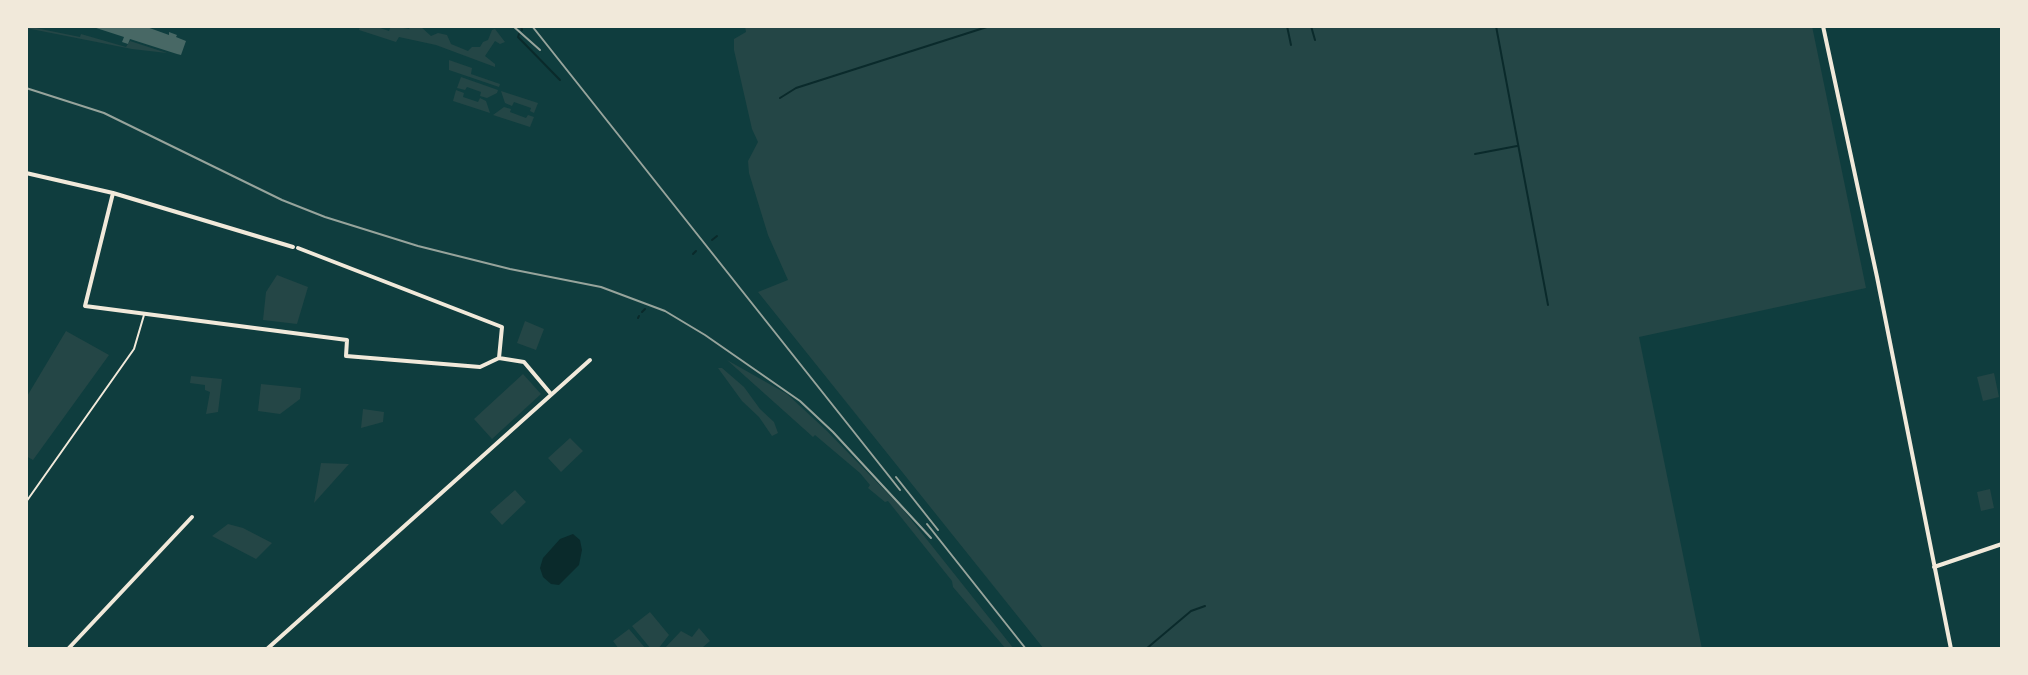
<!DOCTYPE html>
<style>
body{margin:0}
#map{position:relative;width:2028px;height:675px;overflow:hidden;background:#0f3d3e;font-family:Manrope,sans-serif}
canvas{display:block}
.frame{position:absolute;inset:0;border:28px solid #f1e9da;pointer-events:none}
</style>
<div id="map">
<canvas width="2028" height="675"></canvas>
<div class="frame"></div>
</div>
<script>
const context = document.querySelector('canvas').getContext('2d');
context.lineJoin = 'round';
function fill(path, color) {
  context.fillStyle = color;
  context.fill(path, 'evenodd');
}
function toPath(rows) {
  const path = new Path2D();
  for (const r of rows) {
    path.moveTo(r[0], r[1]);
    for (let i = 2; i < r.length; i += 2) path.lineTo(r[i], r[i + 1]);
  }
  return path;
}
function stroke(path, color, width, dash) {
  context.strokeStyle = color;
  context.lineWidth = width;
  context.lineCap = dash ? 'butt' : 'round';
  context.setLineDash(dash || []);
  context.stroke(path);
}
const green = toPath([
 [26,26,80,37,81,34,126,47,130,41,167,53,132,49,26,28],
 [360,26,380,26,380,28,389,31,391,26,409,29,411,26,420,26,431,36,438,33,447,35,451,44,468,51,472,47,480,47,483,42,488,40,492,30,495,29,505,42,500,44,495,41,485,56,495,64,495,67,436,45,399,37,396,42,359,30],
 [745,26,1812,26,1866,288,1639,337,1702,649,1044,649,758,292,788,280,768,235,749,173,748,161,758,142,752,129,734,50,734,39,746,32],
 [449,60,472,68,471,74,500,84,499,87,449,70],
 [461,77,498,90,497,93,487,98,480,96,481,92,467,87,465,90,457,88],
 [456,90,464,93,463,97,478,102,480,98,486,101,490,113,453,101],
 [501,91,538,103,534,113,530,111,531,108,514,102,512,106,505,103],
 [504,107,511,109,510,112,526,118,528,115,534,117,530,127,493,115],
 [277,275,308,287,297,324,263,320,266,292],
 [525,321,544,329,536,350,517,343],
 [66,331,109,355,33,460,26,456,26,398],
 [727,360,787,394,827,431,901,507,1014,649,1006,649,953,587,952,581,888,501,885,502,868,488,870,485,860,473,815,435,813,437],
 [718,368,722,368,744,387,760,409,774,422,778,433,772,436,759,417,742,401],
 [1994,373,1999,397,1983,401,1977,377],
 [523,374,541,394,492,439,474,419],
 [191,376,222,379,218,412,206,414,210,392,205,390,205,385,190,383],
 [261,384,301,388,300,399,280,414,258,411],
 [363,409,384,412,383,422,361,428],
 [570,438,583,451,561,472,548,458],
 [321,463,349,464,314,503],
 [1990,489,1994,508,1981,511,1977,492],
 [515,490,526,502,502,525,490,512],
 [228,524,243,528,272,543,256,559,212,536],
 [650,612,669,635,658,649,651,649,632,626],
 [699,628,710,641,703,647,664,649,681,631,692,637],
 [629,629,646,649,619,649,613,641]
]);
const water = toPath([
 [573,534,580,540,582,550,579,565,559,585,551,584,543,577,540,568,543,558,560,539]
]);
const stream = toPath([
 [521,26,522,30],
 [1287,26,1291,45],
 [1311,26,1315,40],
 [1496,26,1548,305],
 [519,34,518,37,560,80],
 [780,98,796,88,990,26],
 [1475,154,1517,146],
 [712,240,717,236],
 [693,254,696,251],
 [642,312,645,309],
 [638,318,639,316],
 [1146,649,1191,611,1205,606]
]);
const building = toPath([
 [90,26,144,26,169,35,169,32,177,35,176,37,186,41,181,55,177,54,130,39,128,44,122,42,124,37]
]);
const service = toPath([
 [26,502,134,349,144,315]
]);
const minor = toPath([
 [1823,26,1877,277,1951,649],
 [26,173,113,193,293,247],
 [113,193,85,306,347,340,346,356,480,367,499,358],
 [298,248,502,327,499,358],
 [499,358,524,362,551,394],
 [1934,567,2002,544],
 [68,649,192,517],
 [267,649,590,360]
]);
const rail = toPath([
 [513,26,540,50],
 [532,26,900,490],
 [26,88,104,113,282,200,325,217,418,246,510,269,601,287,665,311,705,335,800,401,833,432,931,538],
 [896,477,938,530],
 [927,524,1026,649]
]);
fill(green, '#244646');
fill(water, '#0a2a2b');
stroke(stream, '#0a2a2b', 2);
fill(building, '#486865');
stroke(service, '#f1e9da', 2);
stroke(minor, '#f1e9da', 4);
stroke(rail, '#97a49c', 2);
</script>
